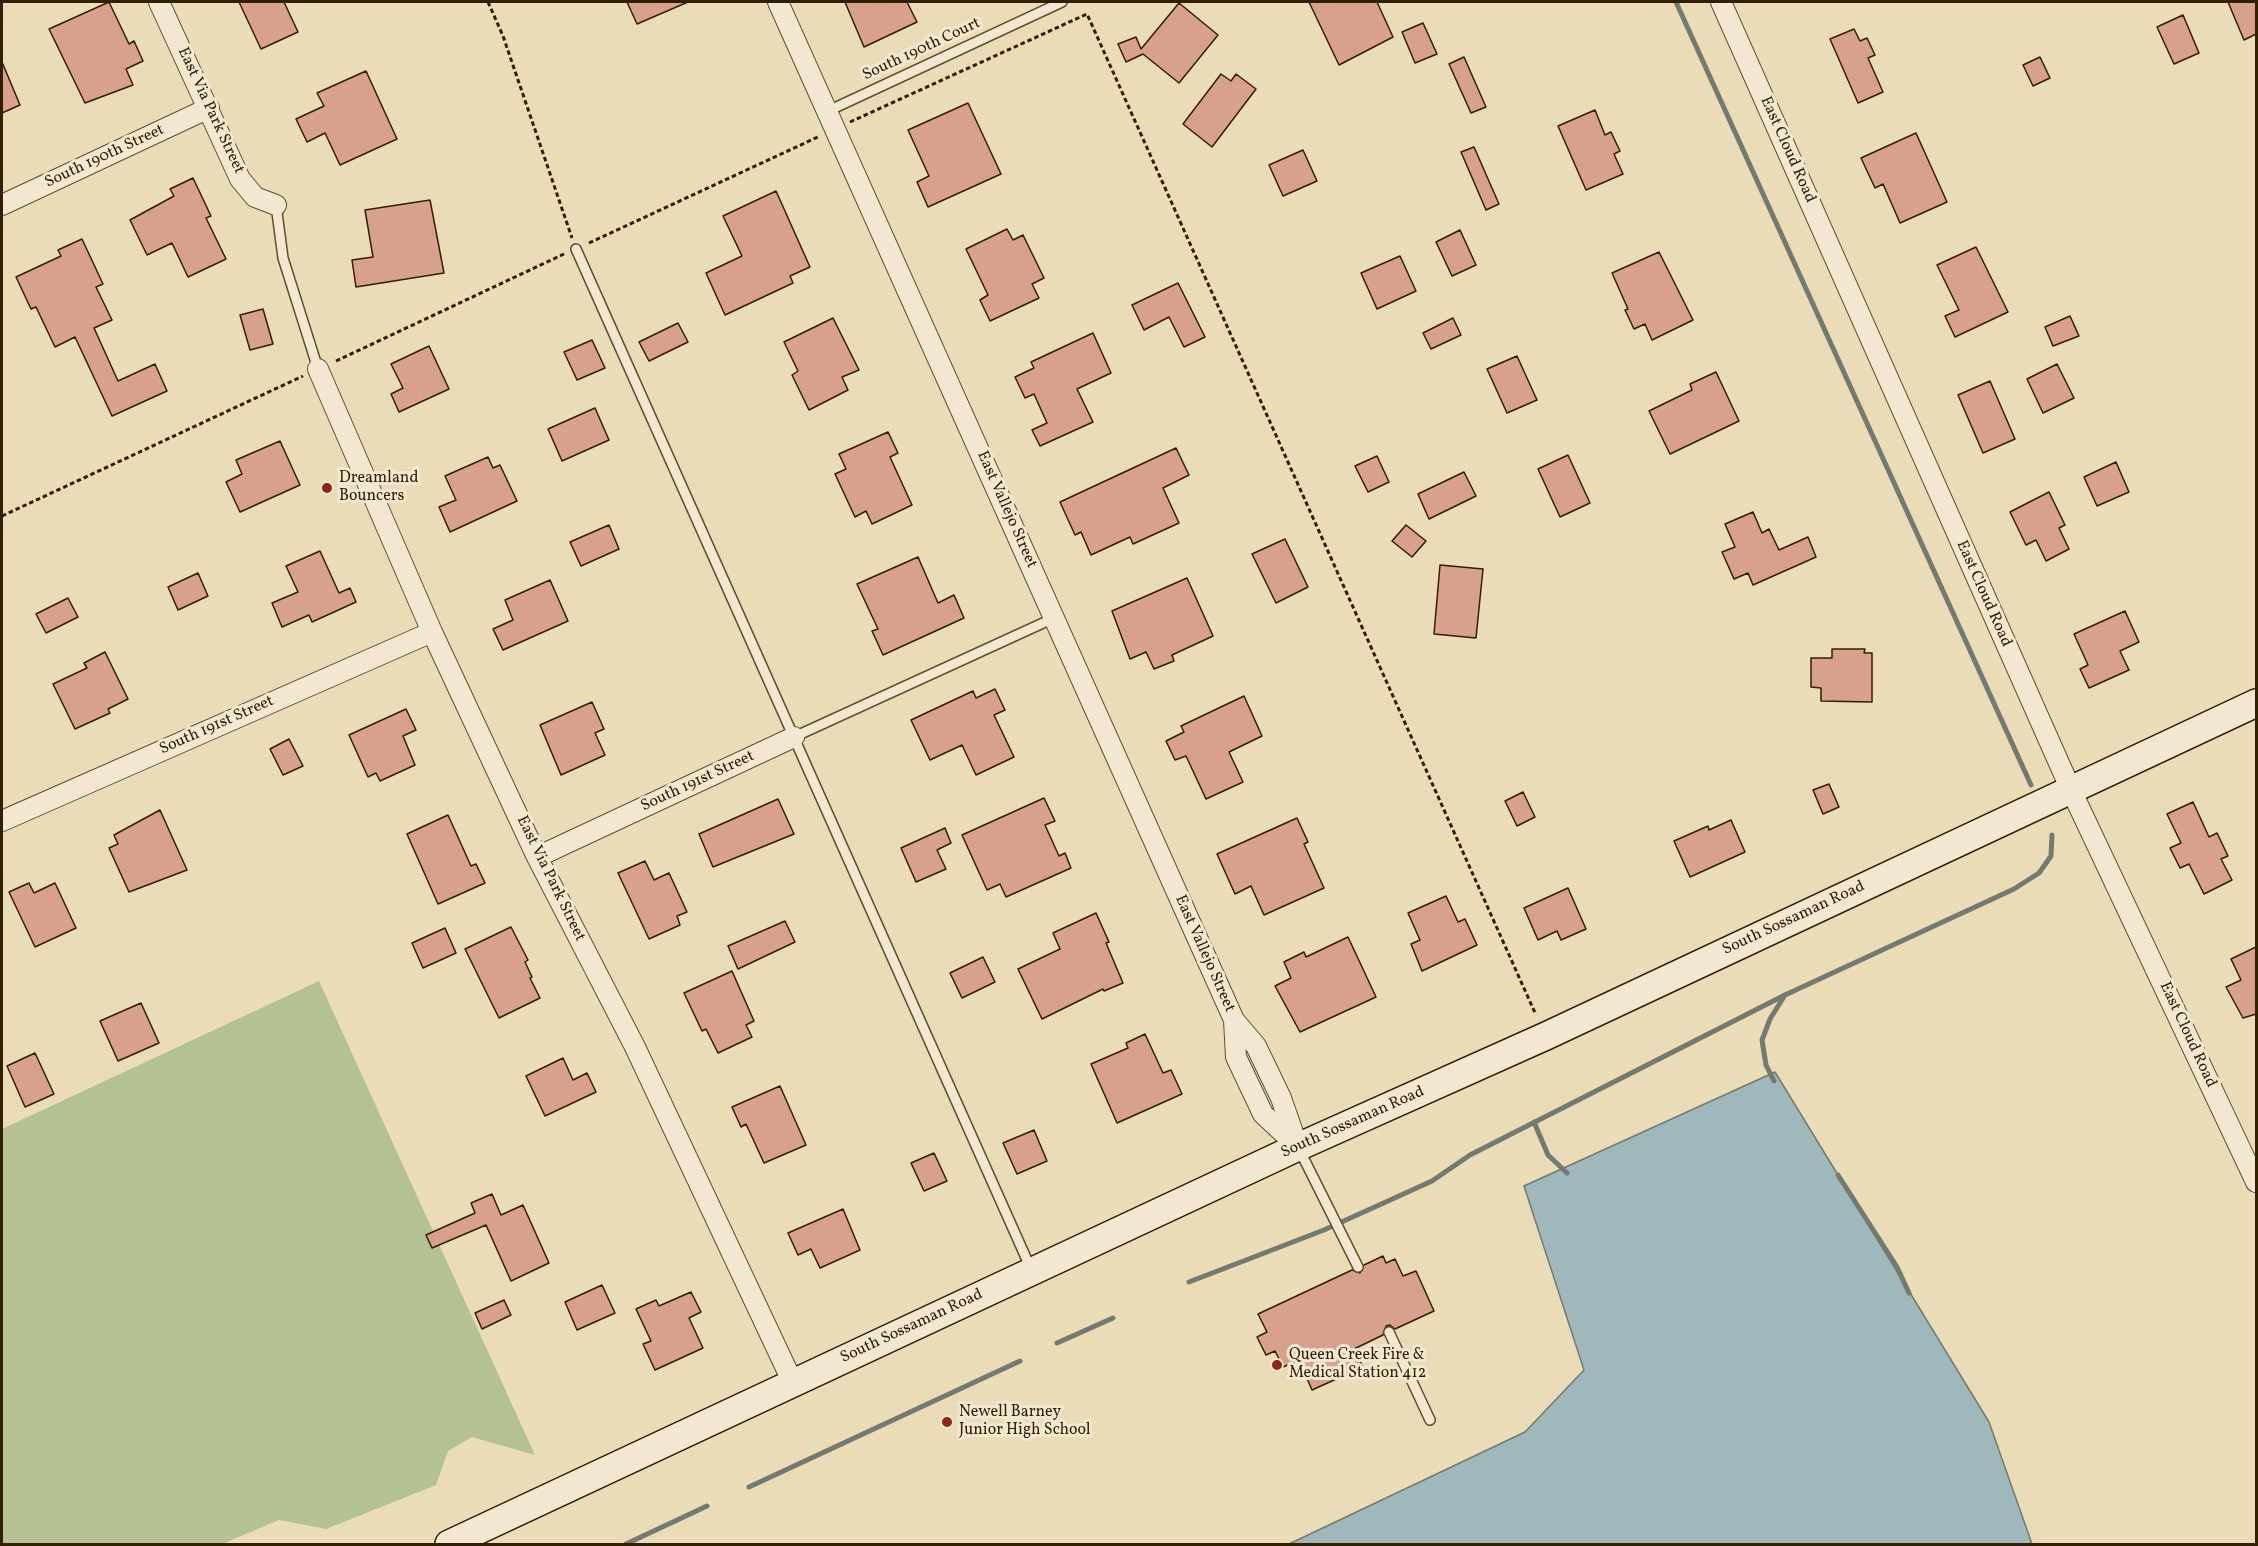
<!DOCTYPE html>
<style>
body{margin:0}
#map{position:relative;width:2258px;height:1546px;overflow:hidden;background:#ebdcb8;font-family:Vollkorn,serif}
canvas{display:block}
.frame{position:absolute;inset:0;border:3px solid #321e00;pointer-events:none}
</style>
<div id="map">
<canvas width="2258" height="1546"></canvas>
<div class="frame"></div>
</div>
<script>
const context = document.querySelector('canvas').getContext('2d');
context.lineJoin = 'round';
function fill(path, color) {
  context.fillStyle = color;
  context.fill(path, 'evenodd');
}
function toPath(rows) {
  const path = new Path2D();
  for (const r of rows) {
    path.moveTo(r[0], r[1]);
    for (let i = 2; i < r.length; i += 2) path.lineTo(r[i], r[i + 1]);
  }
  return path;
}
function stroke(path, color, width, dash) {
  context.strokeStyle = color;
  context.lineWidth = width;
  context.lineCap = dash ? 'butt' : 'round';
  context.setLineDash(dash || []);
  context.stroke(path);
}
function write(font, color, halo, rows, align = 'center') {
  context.font = font + ' Vollkorn,serif';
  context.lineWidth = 6;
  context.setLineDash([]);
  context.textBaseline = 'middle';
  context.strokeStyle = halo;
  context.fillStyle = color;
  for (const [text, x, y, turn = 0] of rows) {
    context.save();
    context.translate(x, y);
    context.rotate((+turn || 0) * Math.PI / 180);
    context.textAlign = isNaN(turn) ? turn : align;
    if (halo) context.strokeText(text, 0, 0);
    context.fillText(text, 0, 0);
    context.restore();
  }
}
const green = toPath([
 [319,981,535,1455,472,1437,448,1451,436,1485,326,1529,279,1520,222,1544,2,1544,2,1129]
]);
const water = toPath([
 [1775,1072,1989,1422,2032,1544,1289,1544,1525,1432,1584,1370,1524,1186,1775,1072]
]);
const stream = toPath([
 [1676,2,2031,785],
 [1774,1081,1766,1065,1762,1040,1770,1019,1785,995],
 [1534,1122,1548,1155,1567,1173],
 [1838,1175,1897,1267,1909,1293],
 [1189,1282,1324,1230,1432,1181,1470,1155,1785,995,2014,889,2039,873,2051,856,2052,835],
 [1057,1343,1113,1318],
 [749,1487,1020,1361],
 [626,1544,707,1506]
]);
const building = toPath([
 [109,2,129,44,134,41,143,61,126,69,133,85,85,103,49,29,109,2],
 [239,2,284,2,298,32,261,49,239,2],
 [627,2,688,2,637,24,627,2],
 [845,2,907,2,917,22,864,47,845,2],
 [1309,2,1377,2,1393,37,1339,65,1309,2],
 [2228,2,2256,2,2256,34,2244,40,2228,2],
 [1179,3,1218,35,1179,83,1143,54,1126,62,1118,44,1136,37,1141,49,1179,3],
 [2183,15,2199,53,2174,64,2157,27,2183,15],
 [1423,23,1437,54,1415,63,1402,32,1423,23],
 [1854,29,1860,41,1867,38,1875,55,1868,58,1883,92,1858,103,1830,39,1854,29],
 [1464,57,1486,107,1471,113,1449,64,1464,57],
 [2040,57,2050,78,2033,86,2023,65,2040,57],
 [2,62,20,105,2,113,2,62],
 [366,71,397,139,340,165,325,133,307,142,296,119,324,106,317,93,366,71],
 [1221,74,1231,81,1236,74,1256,89,1212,147,1183,124,1221,74],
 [968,103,1001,174,928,207,917,182,929,176,908,130,968,103],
 [1595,110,1605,135,1611,132,1620,151,1614,154,1623,174,1586,190,1558,126,1595,110],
 [1916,133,1947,202,1900,223,1883,184,1875,188,1861,158,1916,133],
 [1474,147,1499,204,1486,210,1461,152,1474,147],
 [1303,150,1317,181,1283,196,1269,165,1303,150],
 [193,178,211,216,206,218,226,259,188,277,172,243,147,255,130,220,174,196,170,189,193,178],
 [776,191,810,267,790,276,793,283,725,315,706,273,742,256,723,216,776,191],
 [430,200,444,273,356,287,352,260,373,257,365,210,430,200],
 [1007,229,1013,240,1023,235,1044,278,1032,284,1039,298,990,321,980,300,988,295,966,249,1007,229],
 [1460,230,1476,265,1452,276,1436,242,1460,230],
 [82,239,103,284,96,287,112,320,94,328,118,381,155,364,167,391,112,416,75,337,55,347,36,307,31,309,16,277,61,256,58,250,82,239],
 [1976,247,2008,312,1955,337,1945,316,1959,310,1937,265,1976,247],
 [1659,252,1693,320,1652,340,1645,324,1634,329,1625,310,1628,309,1612,273,1659,252],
 [1400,256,1416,291,1377,309,1361,273,1400,256],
 [1178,283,1205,337,1184,347,1169,317,1144,330,1132,305,1178,283],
 [263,309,273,344,250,350,240,315,263,309],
 [2070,316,2079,336,2053,346,2045,327,2070,316],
 [833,318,859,370,842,377,848,390,809,410,792,375,798,371,784,342,833,318],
 [1453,318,1461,335,1431,349,1423,333,1453,318],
 [678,323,688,342,649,361,639,342,678,323],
 [1093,333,1111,373,1077,389,1093,422,1040,446,1032,430,1047,423,1034,394,1025,398,1015,377,1034,368,1031,362,1093,333],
 [592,340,605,368,577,380,564,352,592,340],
 [429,346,449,389,399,412,391,394,403,388,391,364,429,346],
 [1517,356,1537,400,1507,413,1487,369,1517,356],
 [2057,364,2074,398,2043,413,2027,379,2057,364],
 [1716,372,1739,421,1670,454,1649,411,1692,390,1690,384,1716,372],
 [1990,381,2015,439,1983,453,1958,395,1990,381],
 [595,408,609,440,562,461,548,429,595,408],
 [888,432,898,453,890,457,912,505,872,524,866,511,855,517,835,474,846,469,839,454,888,432],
 [280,441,300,485,240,512,226,482,242,474,236,460,280,441],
 [1176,448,1189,475,1163,488,1179,523,1133,544,1130,537,1091,555,1081,532,1075,535,1060,502,1176,448],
 [1568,455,1590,503,1560,517,1538,469,1568,455],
 [1377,456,1389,482,1368,492,1355,466,1377,456],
 [488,457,493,468,500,465,517,501,450,532,439,507,456,500,445,476,488,457],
 [2116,462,2129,492,2097,506,2084,477,2116,462],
 [1464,472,1476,496,1429,519,1418,494,1464,472],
 [2049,492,2065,525,2059,528,2069,549,2046,561,2036,540,2026,545,2010,512,2049,492],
 [1753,512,1762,533,1769,529,1779,550,1808,537,1816,557,1753,585,1748,573,1734,579,1722,552,1735,547,1725,524,1753,512],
 [609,525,619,549,581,566,570,542,609,525],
 [1406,525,1426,541,1412,557,1392,541,1406,525],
 [1285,539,1308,587,1276,603,1252,554,1285,539],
 [320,551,339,593,350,588,356,602,312,622,309,615,282,627,272,603,298,592,286,566,320,551],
 [918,557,938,603,954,595,964,618,883,655,872,631,878,629,857,584,918,557],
 [1440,565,1483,569,1476,638,1434,634,1440,565],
 [198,573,208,596,178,610,168,587,198,573],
 [1187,578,1213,636,1172,655,1174,661,1154,669,1146,652,1130,659,1112,611,1187,578],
 [550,580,568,621,503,650,493,629,513,620,505,600,550,580],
 [68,598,78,617,46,633,36,614,68,598],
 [2125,611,2139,642,2120,651,2129,670,2089,688,2080,669,2088,665,2074,634,2125,611],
 [1832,649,1865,649,1864,653,1872,653,1872,702,1821,701,1821,688,1811,687,1811,658,1832,658,1832,649],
 [105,652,128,699,108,709,110,713,75,729,53,684,87,668,84,663,105,652],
 [995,689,1005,710,994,715,1014,757,976,775,962,745,930,760,911,720,973,691,976,698,995,689],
 [1244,696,1262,736,1229,752,1243,782,1206,799,1186,756,1175,760,1166,741,1184,732,1181,726,1244,696],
 [592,702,604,729,595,733,605,755,561,775,540,725,592,702],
 [406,709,416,730,403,736,415,765,380,781,376,773,368,777,349,735,406,709],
 [289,739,303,766,283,775,270,749,289,739],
 [1829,784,1839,807,1823,814,1813,790,1829,784],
 [1523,792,1535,817,1517,826,1505,801,1523,792],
 [1044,798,1055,821,1045,825,1059,856,1065,853,1071,868,1006,897,1000,884,987,890,962,835,1044,798],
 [778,799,794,834,713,867,699,834,778,799],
 [2193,802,2209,837,2217,833,2228,856,2221,859,2232,880,2204,894,2189,864,2180,868,2170,848,2181,843,2167,814,2193,802],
 [160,810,187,870,129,892,109,848,118,844,114,835,160,810],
 [448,815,471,866,476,864,485,883,438,904,407,834,448,815],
 [1297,818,1308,842,1304,844,1324,888,1264,915,1251,886,1235,894,1217,854,1297,818],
 [1731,820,1745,852,1690,877,1674,841,1708,826,1709,830,1731,820],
 [945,828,951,843,937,850,946,869,916,882,901,848,945,828],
 [645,861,654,880,669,873,687,912,677,916,680,925,649,939,618,873,645,861],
 [29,883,34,893,55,883,76,928,35,947,9,892,29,883],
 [1568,888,1586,929,1561,940,1557,931,1538,940,1524,908,1568,888],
 [1446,896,1458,922,1465,919,1477,945,1422,971,1411,944,1420,940,1408,913,1446,896],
 [1096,913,1109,942,1106,943,1123,983,1104,991,1103,989,1042,1019,1018,969,1060,949,1053,933,1096,913],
 [785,921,795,942,738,969,728,946,785,921],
 [511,927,528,960,525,962,532,977,530,978,540,998,499,1018,465,949,511,927],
 [445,928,456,953,423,968,412,943,445,928],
 [1348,937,1376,997,1300,1032,1275,986,1291,978,1284,962,1304,952,1306,957,1348,937],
 [2256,947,2256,1014,2243,1018,2226,987,2241,980,2231,959,2256,947],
 [983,957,995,982,962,998,950,973,983,957],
 [732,971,754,1021,746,1025,752,1037,718,1053,706,1029,702,1031,684,993,732,971],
 [141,1003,159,1043,118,1061,100,1021,141,1003],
 [1145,1034,1163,1073,1171,1070,1182,1094,1117,1123,1091,1064,1128,1048,1126,1043,1145,1034],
 [35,1053,54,1094,25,1107,7,1066,35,1053],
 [563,1058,573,1080,587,1073,596,1092,545,1116,526,1076,563,1058],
 [780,1086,806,1145,764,1163,746,1124,741,1127,732,1107,780,1086],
 [1034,1130,1047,1161,1017,1174,1003,1143,1034,1130],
 [934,1153,947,1181,924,1191,911,1163,934,1153],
 [492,1194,501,1215,523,1205,549,1263,511,1281,486,1225,432,1248,426,1235,475,1213,471,1203,492,1194],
 [843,1209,860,1250,820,1268,811,1249,798,1255,788,1233,843,1209],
 [1383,1256,1386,1263,1395,1259,1403,1276,1416,1271,1434,1311,1395,1329,1390,1325,1386,1326,1383,1335,1354,1349,1363,1367,1312,1390,1299,1360,1283,1367,1275,1351,1266,1355,1257,1337,1267,1332,1258,1314,1352,1270,1360,1273,1364,1265,1383,1256],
 [602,1285,615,1313,577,1330,565,1302,602,1285],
 [691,1292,701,1312,689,1318,703,1348,655,1370,643,1344,651,1341,636,1309,656,1300,659,1306,691,1292],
 [504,1300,511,1315,482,1329,475,1313,504,1300]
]);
const path = toPath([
 [488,2,503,36,572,238],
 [850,122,1087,14,1536,1015],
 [589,243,820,136],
 [336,361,564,254],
 [2,516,303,376]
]);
const lane = toPath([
 [828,111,1062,2],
 [276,205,283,258,318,369],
 [576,249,1031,1269],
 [794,737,1054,618],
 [1299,1149,1358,1267],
 [1389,1332,1430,1420]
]);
const street = toPath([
 [159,2,240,179,255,197,276,205],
 [778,2,1234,1020,1256,1046,1281,1098,1298,1147],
 [1721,2,2071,790,2256,1182],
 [2,205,209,108],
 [318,369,432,632,537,857,635,1047,793,1383],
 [2,821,432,632],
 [537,857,794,737],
 [1234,1020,1236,1057,1263,1114,1295,1144]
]);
const secondary = toPath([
 [449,1544,1298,1147,1546,1036,2256,703]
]);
const markers = [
 [327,488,6,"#8f2418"],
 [1277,1365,6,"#8f2418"],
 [947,1422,6,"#8f2418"]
];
const streetNames = [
 ["South 190th Court",922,50,-25],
 ["East Via Park Street",210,111,65],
 ["East Cloud Road",1787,150,66],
 ["South 190th Street",105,157,-25],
 ["East Vallejo Street",1006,510,66],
 ["East Cloud Road",1983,594,66],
 ["South 191st Street",217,726,-24],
 ["South 191st Street",698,782,-25],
 ["East Via Park Street",550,879,64],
 ["South Sossaman Road",1794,919,-25],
 ["East Vallejo Street",1204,954,66],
 ["East Cloud Road",2187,1035,65],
 ["South Sossaman Road",1353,1123,-24],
 ["South Sossaman Road",912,1327,-25]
];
const poiNames = [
 ["Dreamland",339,479],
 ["Bouncers",339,497],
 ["Queen Creek Fire &",1289,1356],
 ["Medical Station 412",1289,1374],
 ["Newell Barney",959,1413],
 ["Junior High School",959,1431]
];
fill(green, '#b4c192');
fill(water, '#9fb8bb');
stroke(water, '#737a70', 1.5);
stroke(stream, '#737a70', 5);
fill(building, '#d8a18e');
stroke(building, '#321e00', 1.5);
stroke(lane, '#604e2e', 12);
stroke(street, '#604e2e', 22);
stroke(secondary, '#321e00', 30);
stroke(path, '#321e00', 3, [4.5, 3]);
stroke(lane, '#f2e8d1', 9);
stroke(street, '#f2e8d1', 20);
stroke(secondary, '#f2e8d1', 27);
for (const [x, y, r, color] of markers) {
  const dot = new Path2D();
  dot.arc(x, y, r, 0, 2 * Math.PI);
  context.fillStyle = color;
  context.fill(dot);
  stroke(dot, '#f2e8d1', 2);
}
write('16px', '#321e00', '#f2e8d1', streetNames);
write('16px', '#321e00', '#f2e8d1', poiNames, 'left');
</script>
